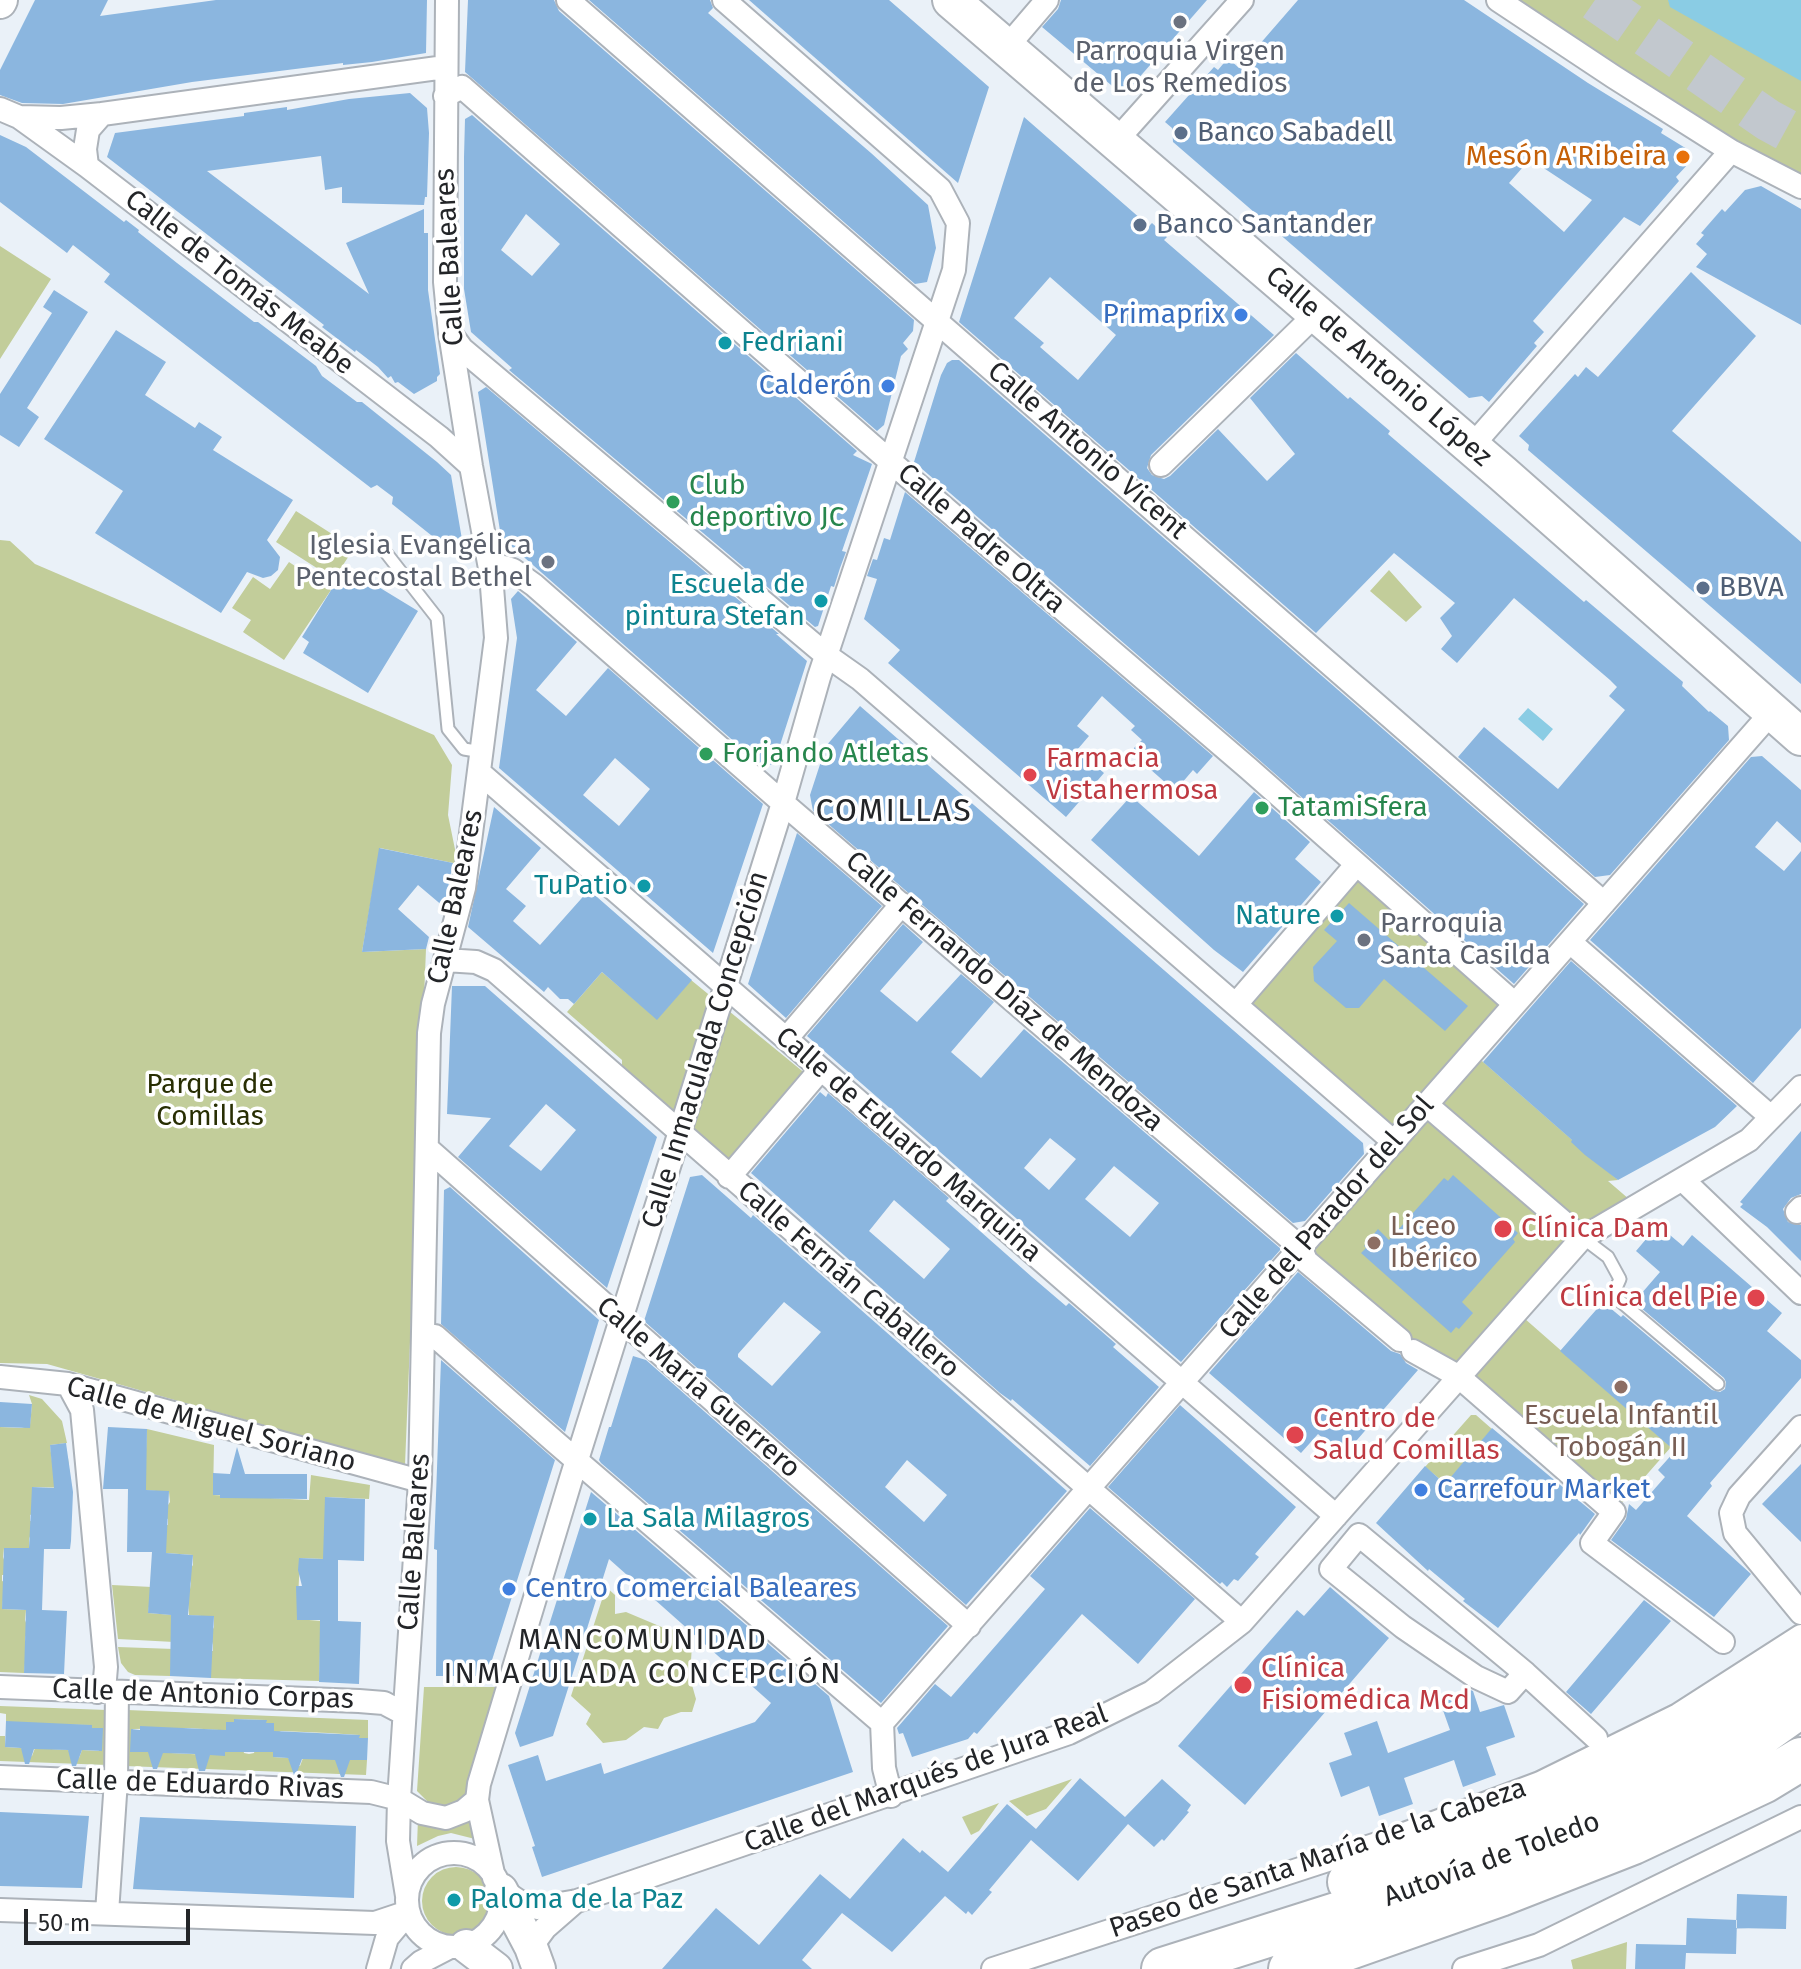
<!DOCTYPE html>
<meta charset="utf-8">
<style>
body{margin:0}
#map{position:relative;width:1801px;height:1969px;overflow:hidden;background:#eaf1f8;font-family:"Fira Sans",sans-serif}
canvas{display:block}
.scale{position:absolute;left:24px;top:1909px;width:166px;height:36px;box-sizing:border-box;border:4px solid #232528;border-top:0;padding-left:10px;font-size:24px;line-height:28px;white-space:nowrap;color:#232528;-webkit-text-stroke:6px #fff;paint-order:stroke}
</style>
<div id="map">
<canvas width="1801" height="1969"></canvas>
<div class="scale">50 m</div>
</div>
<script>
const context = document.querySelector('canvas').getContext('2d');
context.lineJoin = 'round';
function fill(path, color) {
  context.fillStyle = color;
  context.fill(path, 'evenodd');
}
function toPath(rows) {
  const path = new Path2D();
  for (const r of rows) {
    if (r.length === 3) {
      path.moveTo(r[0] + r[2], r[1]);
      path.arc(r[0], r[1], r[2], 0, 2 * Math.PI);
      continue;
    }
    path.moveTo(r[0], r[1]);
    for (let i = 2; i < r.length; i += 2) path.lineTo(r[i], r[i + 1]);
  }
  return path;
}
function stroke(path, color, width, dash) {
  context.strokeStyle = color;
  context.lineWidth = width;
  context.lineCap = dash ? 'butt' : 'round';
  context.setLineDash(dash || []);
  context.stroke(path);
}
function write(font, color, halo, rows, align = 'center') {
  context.font = font + ' "Fira Sans",sans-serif';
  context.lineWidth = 7;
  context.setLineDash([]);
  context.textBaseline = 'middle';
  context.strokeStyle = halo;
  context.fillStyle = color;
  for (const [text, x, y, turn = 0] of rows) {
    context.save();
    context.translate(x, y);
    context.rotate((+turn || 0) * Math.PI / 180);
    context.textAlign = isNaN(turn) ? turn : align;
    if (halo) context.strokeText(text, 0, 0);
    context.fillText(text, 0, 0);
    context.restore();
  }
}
const green = toPath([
 [1518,0,1801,0,1801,176,1737,141,1552,24],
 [0,246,51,279,0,359],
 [296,511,354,548,334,579,276,542],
 [0,540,10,541,35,564,434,735,452,765,448,815,458,864,380,848,362,952,426,949,405,1465,47,1364,0,1363],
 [289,562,331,590,284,660,243,632,251,620,232,608,253,577,270,589],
 [1389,570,1422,607,1406,622,1370,591],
 [1356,865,1515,1004,1448,1082,1482,1061,1618,1180,1608,1181,1637,1206,1582,1238,1516,1311,1671,1447,1614,1512,1413,1351,1301,1248,1394,1142,1237,1003],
 [602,972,657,1019,691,980,812,1079,738,1167,698,1135,622,1065,622,1060,567,1012],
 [29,1395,42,1399,62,1421,67,1443,50,1445,52,1461,68,1458,71,1488,32,1487,33,1514,30,1515,30,1521,32,1521,32,1531,29,1539,29,1548,4,1548,3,1557,6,1565,5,1575,2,1575,2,1581,5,1582,2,1609,26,1610,25,1620,28,1628,25,1639,25,1644,27,1645,24,1673,0,1672,0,1427,22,1428,30,1425,32,1404],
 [1471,1415,1476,1415,1492,1429,1446,1484,1425,1467],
 [147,1429,214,1445,213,1495,309,1500,311,1475,370,1485,369,1499,326,1497,324,1559,300,1558,297,1619,321,1621,319,1681,211,1678,210,1651,213,1651,213,1645,210,1635,214,1627,214,1617,189,1615,187,1589,190,1589,191,1583,188,1572,193,1565,193,1555,166,1553,165,1525,168,1525,168,1519,165,1518,166,1508,170,1502,169,1492,144,1490],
 [112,1585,152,1587,148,1613,173,1615,174,1642,118,1639],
 [606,1587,615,1595,615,1614,626,1612,664,1628,683,1631,692,1644,690,1678,696,1699,692,1712,681,1712,664,1718,658,1729,644,1727,626,1740,603,1743,586,1724,591,1714,571,1696],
 [118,1647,174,1649,170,1676,135,1675,128,1672,121,1663],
 [424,1687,496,1687,468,1790,463,1801,444,1809,433,1807,417,1791],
 [0,1706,107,1710,108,1765,0,1761,0,1736,5,1736,5,1747,21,1748,28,1757,32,1756,35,1748,68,1750,75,1759,79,1758,82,1750,99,1751,100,1729,92,1728,92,1725,6,1724,6,1714,0,1713],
 [127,1710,368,1720,368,1738,359,1738,359,1735,328,1733,281,1731,274,1735,274,1724,266,1723,266,1720,235,1719,234,1722,226,1722,226,1733,219,1730,188,1728,133,1729,131,1751,210,1755,225,1744,242,1745,244,1753,249,1754,254,1753,256,1746,274,1746,273,1757,288,1758,295,1766,300,1766,303,1758,367,1760,366,1775,125,1766],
 [1072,1779,1046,1809,1027,1816,1009,1801],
 [999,1803,979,1831,971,1835,962,1817],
 [472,1816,479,1840,451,1833,438,1836,417,1846,418,1818],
 [456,1901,34],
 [1627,1942,1626,1969,1573,1969,1571,1960]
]);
const water = toPath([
 [1668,0,1801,0,1801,81,1670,7],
 [1528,708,1553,729,1543,741,1518,719]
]);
const building = toPath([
 [35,0,108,0,100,16,216,0,427,0,426,53,372,62,343,65,343,63,192,82,63,104,22,103,0,95,0,70],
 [468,0,554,0,559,11,914,320,913,331,903,343,908,349,901,356,884,425,877,431,465,72],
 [589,0,710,0,713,8,708,13,871,153,928,205,936,248,927,282,915,284],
 [749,0,889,0,989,87,958,183],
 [1061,0,1207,0,1130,88,1117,90,1042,27,1058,9],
 [1298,0,1464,0,1588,83,1663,129,1661,133,1687,149,1689,163,1676,177,1679,181,1640,226,1624,217,1533,321,1544,332,1534,343,1537,346,1489,402,1482,396,1469,398,1173,142,1172,128,1165,122,1214,67,1218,70,1228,58,1239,68],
 [1530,159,1592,200,1564,232,1509,183],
 [410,93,427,108,429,133,427,197,425,197,424,205,342,203,342,187,325,190,321,156,207,171,369,294,346,243,424,209,424,233,428,233,428,290,440,374,437,377,437,381,414,394,398,382,395,383,391,376,388,378,378,367,356,350,355,352,322,327,324,325,107,157,115,133,244,116,244,113,287,107,287,110,349,99],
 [472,115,857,451,853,455,872,464,842,551,846,552,840,568,834,587,831,586,818,626,815,627,509,370,512,368,471,332,464,289,464,157,465,119],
 [526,214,560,244,532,276,501,250],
 [1024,117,1149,226,1152,223,1167,237,1164,240,1274,335,1151,455,1147,468,1152,475,1164,479,1170,476,1218,429,1267,481,1295,454,1250,398,1296,353,1348,399,1350,397,1390,431,1388,434,1584,602,1586,600,1683,682,1682,686,1709,712,1710,711,1728,726,1729,740,1610,875,1595,877,1458,757,1484,727,1558,789,1625,710,1609,696,1617,687,1610,680,1514,598,1457,663,1441,649,1452,636,1440,618,1455,603,1394,553,1316,633,959,322],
 [1050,277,1116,335,1078,380,1040,347,1044,343,1014,318],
 [0,135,26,147,124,222,126,220,139,230,138,232,177,263,254,322,258,322,291,347,316,366,322,376,357,402,362,402,437,462,451,475,466,563,392,504,393,497,377,485,371,488,104,282,110,274,73,245,67,253,0,202],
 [1761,186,1801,209,1801,325,1696,267,1707,254,1696,244,1704,235,1701,233,1722,209,1725,212,1745,190],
 [1691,272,1756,336,1672,431,1801,542,1801,684,1528,450,1529,445,1519,436,1575,374,1578,377,1586,367,1598,377],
 [54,290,88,312,27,408,39,417,19,447,0,435,0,394,52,313,43,307],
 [116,330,166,362,145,395,195,428,199,422,222,437,213,450,293,500,267,540,280,557,278,570,271,576,263,578,247,572,221,613,95,533,123,491,44,439],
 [952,360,959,360,1584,904,1514,984,1257,758,914,462,941,375,947,363],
 [486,387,779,634,776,634,807,661,774,764,762,766,501,537,478,392],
 [905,492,1213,756,1197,774,1193,770,1175,791,1134,755,1134,748,1142,740,1131,730,1135,726,1102,696,1077,726,1089,736,1077,750,1104,773,1066,817,888,663,900,650,864,619,877,579,867,576,873,559,877,560,884,538,890,540],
 [354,572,418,611,368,693,303,653,309,642,302,637,338,579,347,585],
 [518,591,577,642,536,690,566,716,608,668,763,804,713,953,499,768,517,638,511,599],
 [615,758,650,789,619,826,583,795],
 [860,706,1363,1143,1364,1154,1305,1221,1293,1223,813,811,810,795,826,746],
 [1762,756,1801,790,1801,843,1777,821,1755,847,1784,871,1801,851,1801,1028,1753,1083,1590,940,1751,757],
 [1254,792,1310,842,1295,859,1321,882,1243,972,1214,950,1091,840,1131,796,1199,856],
 [494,807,541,848,506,889,526,906,513,921,540,945,589,890,692,980,657,1020,602,972,574,1004,568,999,560,999,548,987,544,992,468,927],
 [797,833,882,906,786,1018,748,984],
 [379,848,453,863,444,907,418,885,398,909,429,937,426,949,362,952],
 [1349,903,1468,1006,1445,1031,1384,979,1359,1008,1346,1008,1314,981,1313,967,1337,941,1324,930],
 [903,924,923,942,880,991,917,1022,961,974,994,1002,951,1052,981,1078,1024,1029,1281,1249,1181,1362,807,1036],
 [1050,1138,1076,1159,1049,1190,1024,1168],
 [1114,1166,1159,1203,1130,1237,1085,1199],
 [1571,961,1737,1106,1715,1127,1618,1180,1585,1155,1571,1142,1572,1140,1483,1062],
 [452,986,485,986,657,1137,607,1288,458,1157,491,1118,447,1114],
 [546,1104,576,1130,541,1171,509,1146],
 [820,1092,826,1097,828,1093,949,1198,946,1201,1032,1277,1066,1306,1069,1303,1116,1344,1113,1347,1159,1387,1090,1466,1012,1399,1011,1401,1000,1393,751,1173],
 [894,1200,950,1249,924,1279,869,1231],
 [1801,1131,1801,1194,1791,1198,1783,1209,1788,1222,1801,1225,1801,1261,1767,1227,1740,1207,1743,1204,1740,1202],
 [702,1175,751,1218,753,1215,1067,1491,966,1605,644,1321,690,1177],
 [784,1302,821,1332,772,1386,738,1357,738,1354],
 [907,1460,947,1495,924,1522,885,1487],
 [1453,1175,1518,1233,1513,1239,1515,1242,1462,1302,1473,1313,1459,1329,1456,1327,1451,1333,1361,1253,1366,1248,1364,1246,1378,1229,1389,1240,1444,1178,1448,1181],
 [450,1187,599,1320,565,1432,441,1324,444,1190],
 [1658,1225,1683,1246,1692,1235,1782,1313,1767,1331,1801,1360,1801,1378,1710,1483,1712,1486,1687,1516,1751,1574,1714,1617,1611,1540,1626,1519,1629,1504,1636,1510,1665,1477,1658,1470,1675,1451,1560,1351,1603,1302,1621,1317,1623,1315,1712,1390,1720,1392,1725,1389,1726,1382,1724,1378,1634,1302,1660,1272,1636,1251],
 [1298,1272,1391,1351,1400,1354,1406,1363,1418,1370,1343,1456,1318,1434,1301,1453,1209,1373],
 [633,1356,646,1360,948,1626,881,1703,601,1463,599,1460,609,1427,611,1427],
 [441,1360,555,1460,487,1676,436,1676,437,1550,434,1549],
 [0,1402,32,1404,30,1428,0,1427],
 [1180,1405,1296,1507,1255,1554,1259,1557,1238,1581,1234,1579,1227,1587,1222,1582,1220,1584,1108,1487],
 [108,1427,147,1429,146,1490,169,1491,166,1553,193,1555,188,1615,214,1616,211,1678,170,1676,171,1615,148,1613,152,1552,127,1552,128,1489,103,1489],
 [1492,1428,1595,1514,1580,1535,1579,1533,1498,1628,1463,1601,1465,1599,1429,1569,1428,1571,1376,1523,1425,1466,1445,1484],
 [66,1443,73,1492,71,1541,70,1549,44,1549,42,1610,67,1611,64,1674,24,1673,26,1610,2,1609,4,1548,29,1548,32,1487,54,1488,50,1445],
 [237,1447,245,1474,307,1474,307,1499,220,1498,220,1495,213,1495,213,1473,230,1474],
 [1801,1464,1801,1542,1762,1504],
 [591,1492,829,1696,853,1772,542,1877,532,1847,535,1846,508,1765,538,1755,546,1781,601,1763,604,1774,755,1722,771,1703,609,1559,553,1736,520,1747,515,1733],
 [325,1497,365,1499,364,1561,338,1560,338,1621,361,1622,359,1684,319,1682,320,1620,297,1620,296,1586,302,1586,298,1570,299,1558,323,1559],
 [1090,1508,1195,1599,1138,1664,1082,1614,977,1734,974,1732,968,1739,912,1757,903,1733,899,1734,897,1728,935,1684,951,1697,1045,1589,1030,1576],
 [1330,1587,1389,1638,1245,1805,1178,1746,1297,1610,1304,1616],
 [1644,1600,1671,1621,1591,1714,1566,1692],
 [1468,1689,1473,1691,1480,1712,1504,1705,1515,1737,1486,1747,1496,1775,1463,1787,1454,1760,1404,1778,1413,1804,1379,1816,1369,1786,1341,1797,1329,1763,1352,1755,1344,1733,1377,1721,1388,1753,1450,1730,1439,1699],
 [234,1719,267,1720,266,1723,274,1723,274,1731,360,1735,359,1738,368,1738,367,1760,350,1760,344,1777,341,1777,335,1760,302,1759,296,1775,294,1775,288,1758,273,1757,273,1752,225,1752,225,1756,210,1755,205,1771,199,1771,195,1754,163,1753,157,1769,153,1769,148,1752,130,1752,131,1729,140,1730,140,1726,226,1730,226,1722,234,1722],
 [6,1721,92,1725,92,1728,103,1728,102,1751,82,1750,76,1766,72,1766,68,1750,34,1749,29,1764,25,1764,21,1748,5,1747],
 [1080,1778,1125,1817,1162,1779,1191,1805,1187,1811,1189,1812,1164,1841,1162,1839,1154,1847,1128,1824,1078,1881,1031,1840,989,1890,992,1892,972,1915,968,1911,966,1914,945,1896,892,1952,842,1913,802,1960,812,1969,662,1969,716,1908,759,1945,820,1874,850,1899,903,1838,920,1853,922,1850,948,1872,1007,1804,1036,1829],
 [0,1812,89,1816,82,1888,0,1886],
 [140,1817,356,1826,354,1898,133,1889],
 [1737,1894,1787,1896,1786,1929,1736,1928],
 [1687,1918,1737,1920,1736,1954,1686,1953,1685,1969,1635,1969,1636,1944,1686,1945]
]);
const highwayTunnel = toPath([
 [1595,0,1768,120,1801,138]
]);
const lane = toPath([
 [387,554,437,618,448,729,464,749,482,752],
 [1583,1238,1608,1257,1620,1279,1613,1295,1718,1384]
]);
const street = toPath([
 [568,0,1604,903],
 [1498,0,1614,77,1731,151,1801,187],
 [1006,48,1047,0],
 [445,96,462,87,891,462,1248,768,1515,1004],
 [0,109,19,117,87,166,439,437,471,466],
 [20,117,61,118,102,114],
 [1115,142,1242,0],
 [87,166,85,149,88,130,102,114,445,67],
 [451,334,462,349,826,655,860,679,1394,1142],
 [1471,447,1731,151],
 [1161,465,1316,314],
 [491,574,504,567,513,570,534,585,783,803,1301,1248,1306,1261,1400,1340],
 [480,773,1336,1516],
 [1570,942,1771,1117],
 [445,960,476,962,494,970,1242,1622],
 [1237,1003,1356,865],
 [786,1039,902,904],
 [1427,1105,1582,1238],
 [428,1149,969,1626],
 [729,1177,821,1069],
 [1683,1180,1801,1293],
 [1797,1212,1801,1208],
 [425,1336,435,1336,554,1441,882,1723,884,1768,891,1796],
 [1413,1351,1458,1376,1614,1512,1592,1543,1723,1642],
 [0,1377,68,1384,420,1481],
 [68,1384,82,1410,106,1667,105,1679,97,1692],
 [1801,1427,1739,1496,1731,1513,1735,1533,1801,1613],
 [1525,1673,1508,1692,1476,1677,1403,1627,1331,1569,1359,1535,1525,1673,1596,1738],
 [0,1687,359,1701,384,1703,403,1713],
 [882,1723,1772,712],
 [0,1777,371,1792,399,1799,422,1813,446,1818,464,1811,477,1800],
 [454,1900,47],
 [494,1878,477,1800,479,1784,570,1482,783,803,819,677,954,270,958,223,940,189,724,0],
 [502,1890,523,1904,537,1908,577,1901,1069,1733,1152,1692,1242,1622,1582,1238,1749,1140,1801,1087],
 [407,1896,398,1841,399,1799,420,1481,429,1033,433,1004,464,888,496,638,491,574,471,466,450,333,445,282,447,0],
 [0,1910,375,1923,408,1912],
 [107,1913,116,1780,117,1692],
 [531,1947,545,1928,576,1901],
 [378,1969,387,1938,408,1913],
 [413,1969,421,1962,450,1947],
 [993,1969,1383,1842,1540,1783,1678,1715,1801,1636],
 [1464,1969,1539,1945,1801,1817]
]);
const secondary = toPath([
 [0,2,1,0],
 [501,1890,531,1947,539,1969],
 [466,1946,496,1969]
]);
const primary = toPath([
 [951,0,1502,473,1801,737]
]);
const highway = toPath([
 [1349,1882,1633,1766,1764,1692,1801,1666],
 [1163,1969,1494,1864,1592,1827,1688,1781,1742,1748,1801,1706],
 [1290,1969,1500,1895,1633,1843,1763,1782,1801,1759]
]);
const markers = [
 [1180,22,8,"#6b7280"],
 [1181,133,8,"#5c6f8a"],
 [1683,157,8,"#e8710a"],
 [1140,225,8,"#5c6f8a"],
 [1241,315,8,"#3f7fe0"],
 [725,343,8,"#0f9aa8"],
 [888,386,8,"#3f7fe0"],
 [673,502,8,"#2e9e5b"],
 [548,562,8,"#6b7280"],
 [1703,588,8,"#5c6f8a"],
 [821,601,8,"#0f9aa8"],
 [706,754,8,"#2e9e5b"],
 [1030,775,8,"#e0444e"],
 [1262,808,8,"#2e9e5b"],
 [644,886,8,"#0f9aa8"],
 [1337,916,8,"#0f9aa8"],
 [1364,940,8,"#6b7280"],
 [1503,1229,10,"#e0444e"],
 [1374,1243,8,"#8d6e63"],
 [1756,1298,10,"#e0444e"],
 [1621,1387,8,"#8d6e63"],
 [1295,1435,10,"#e0444e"],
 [1421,1490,8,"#3f7fe0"],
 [590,1519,8,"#0f9aa8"],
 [509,1589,8,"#3f7fe0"],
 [1243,1685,10,"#e0444e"],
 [454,1900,8,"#0f9aa8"]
];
const worshipNames = [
 ["Parroquia Virgen",1180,52],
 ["de Los Remedios",1180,84],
 ["Iglesia Evangélica",532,546,"right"],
 ["Pentecostal Bethel",532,578,"right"],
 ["Parroquia",1380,924,"left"],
 ["Santa Casilda",1380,956,"left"]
];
const serviceNames = [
 ["Banco Sabadell",1197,133],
 ["Banco Santander",1156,225],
 ["BBVA",1719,588]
];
const foodNames = [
 ["Mesón A'Ribeira",1667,157]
];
const streetNames = [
 ["Calle Baleares",450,257,-93],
 ["Calle de Tomás Meabe",239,283,38],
 ["Calle de Antonio López",1378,367,41],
 ["Calle Antonio Vicent",1087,451,41],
 ["Calle Padre Oltra",981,539,41],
 ["Calle Baleares",456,897,-78],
 ["Calle Fernando Díaz de Mendoza",1004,992,41],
 ["Calle Inmaculada Concepción",706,1050,-73],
 ["Calle de Eduardo Marquina",908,1145,41],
 ["Calle del Parador del Sol",1327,1218,-49],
 ["Calle Fernán Caballero",848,1280,41],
 ["Calle María Guerrero",698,1388,41],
 ["Calle de Miguel Soriano",211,1425,15],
 ["Calle Baleares",415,1542,-86],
 ["Calle de Antonio Corpas",203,1695,2],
 ["Calle del Marqués de Jura Real",926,1779,-20],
 ["Calle de Eduardo Rivas",200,1785,2],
 ["Paseo de Santa María de la Cabeza",1318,1859,-19],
 ["Autovía de Toledo",1492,1860,-20]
];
const shopNames = [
 ["Primaprix",1225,315],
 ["Calderón",872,386],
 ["Carrefour Market",1437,1490,"left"],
 ["Centro Comercial Baleares",525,1589,"left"]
];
const cultureNames = [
 ["Fedriani",741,343],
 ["Escuela de",805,585,"right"],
 ["pintura Stefan",805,617,"right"],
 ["TuPatio",628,886,"right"],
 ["Nature",1321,916,"right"],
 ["La Sala Milagros",606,1519],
 ["Paloma de la Paz",470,1900]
];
const leisureNames = [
 ["Club",689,486],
 ["deportivo JC",689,518],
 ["Forjando Atletas",722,754],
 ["TatamiSfera",1278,808]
];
const healthNames = [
 ["Farmacia",1046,759],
 ["Vistahermosa",1046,791],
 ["Clínica Dam",1521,1229],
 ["Clínica del Pie",1738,1298,"right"],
 ["Centro de",1313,1419],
 ["Salud Comillas",1313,1451],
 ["Clínica",1261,1669],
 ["Fisiomédica Mcd",1261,1701]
];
const parkNames = [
 ["Parque de",210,1085],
 ["Comillas",210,1117]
];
const educationNames = [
 ["Liceo",1390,1227],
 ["Ibérico",1390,1259],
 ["Escuela Infantil",1621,1416,"center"],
 ["Tobogán II",1621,1448,"center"]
];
const neighbourhoodNames = [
 ["MANCOMUNIDAD",643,1641],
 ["INMACULADA CONCEPCIÓN",643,1675]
];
const quarterNames = [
 ["COMILLAS",894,812]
];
fill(green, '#c2cd9a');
fill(water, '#8acce4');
fill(building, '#8bb6df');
stroke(highwayTunnel, '#c2c8ce', 42, [42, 21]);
stroke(lane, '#acb2b9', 15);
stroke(street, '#acb2b9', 26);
stroke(secondary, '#acb2b9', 36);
stroke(primary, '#acb2b9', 40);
stroke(highway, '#acb2b9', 46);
stroke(lane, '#fff', 11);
stroke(street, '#fff', 22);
stroke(secondary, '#fff', 32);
stroke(primary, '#fff', 36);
stroke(highway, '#fff', 42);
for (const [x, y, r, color] of markers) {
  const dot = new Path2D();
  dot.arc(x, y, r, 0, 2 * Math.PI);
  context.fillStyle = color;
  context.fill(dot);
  stroke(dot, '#fff', 3);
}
write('28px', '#5b616d', '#fff', worshipNames);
write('28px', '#4e5e75', '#fff', serviceNames, 'left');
write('28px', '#c56008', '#fff', foodNames, 'right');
write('28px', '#232528', '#fff', streetNames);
write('28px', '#366cbe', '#fff', shopNames, 'right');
write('28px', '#0d838f', '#fff', cultureNames, 'left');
write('28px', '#27864d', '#fff', leisureNames, 'left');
write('28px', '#be3a42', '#fff', healthNames, 'left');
write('28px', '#282e03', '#fff', parkNames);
write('28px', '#785e54', '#fff', educationNames, 'left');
context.letterSpacing = '2px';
write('30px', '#232528', '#fff', neighbourhoodNames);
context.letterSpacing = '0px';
context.letterSpacing = '2px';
write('32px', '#232528', '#fff', quarterNames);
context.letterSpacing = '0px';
</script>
